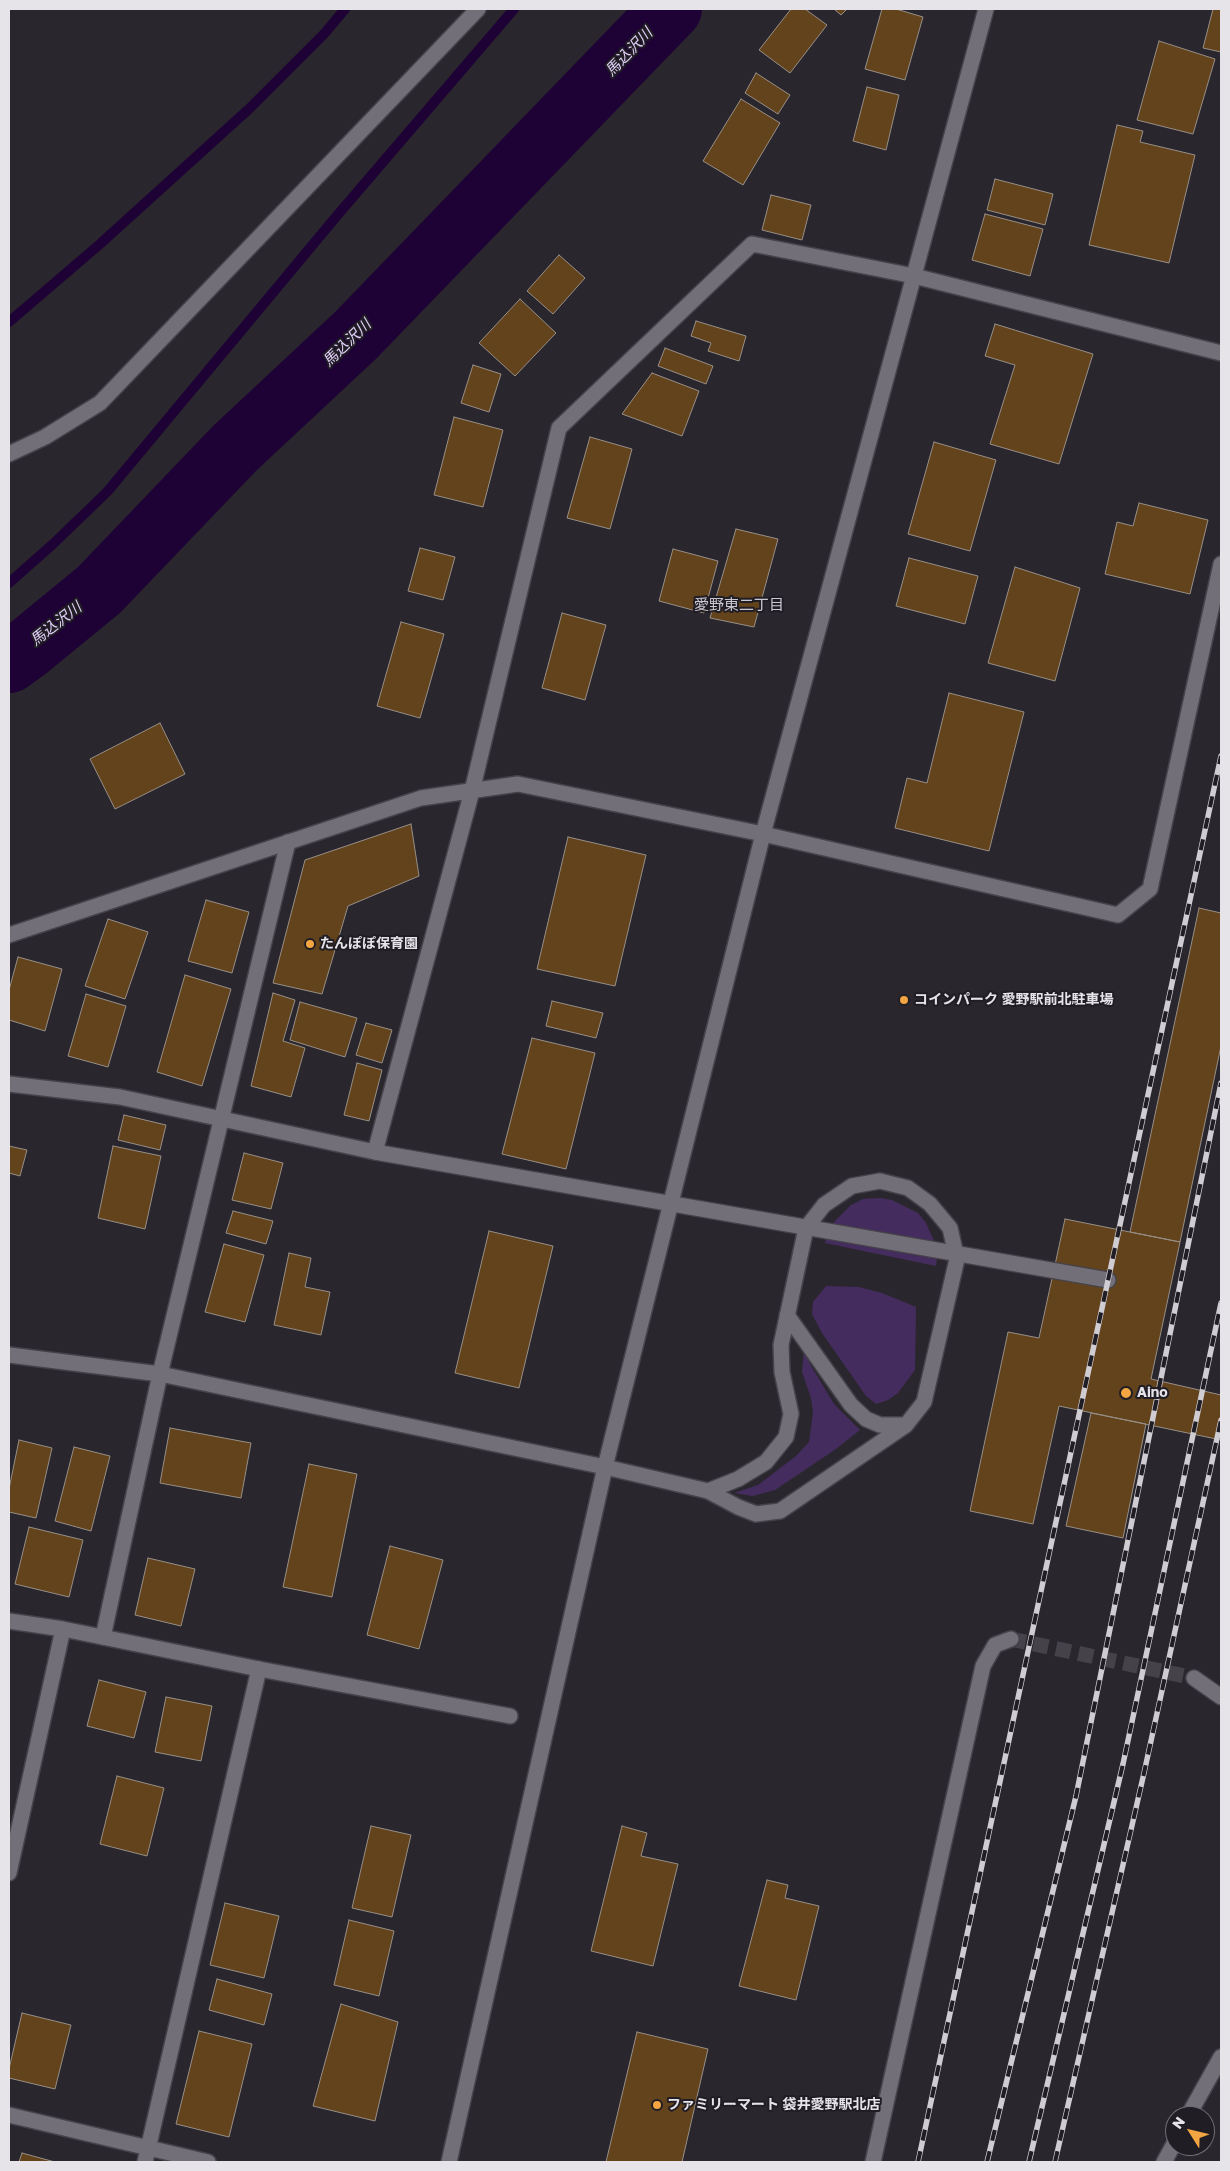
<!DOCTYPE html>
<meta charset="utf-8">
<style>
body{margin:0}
#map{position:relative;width:1230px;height:2171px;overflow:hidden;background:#2a262e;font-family:"Golos Text",sans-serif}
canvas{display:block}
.frame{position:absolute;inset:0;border:10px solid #e6e4e9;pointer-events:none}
.north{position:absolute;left:1165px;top:2106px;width:50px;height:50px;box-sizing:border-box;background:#201d24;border:1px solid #6f6d73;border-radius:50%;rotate:306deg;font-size:14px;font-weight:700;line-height:20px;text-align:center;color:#e6e4e9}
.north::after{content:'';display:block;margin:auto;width:18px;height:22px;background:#f2a541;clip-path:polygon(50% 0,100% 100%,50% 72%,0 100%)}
</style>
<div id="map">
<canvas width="1230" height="2171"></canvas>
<div class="frame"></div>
<div class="north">N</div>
</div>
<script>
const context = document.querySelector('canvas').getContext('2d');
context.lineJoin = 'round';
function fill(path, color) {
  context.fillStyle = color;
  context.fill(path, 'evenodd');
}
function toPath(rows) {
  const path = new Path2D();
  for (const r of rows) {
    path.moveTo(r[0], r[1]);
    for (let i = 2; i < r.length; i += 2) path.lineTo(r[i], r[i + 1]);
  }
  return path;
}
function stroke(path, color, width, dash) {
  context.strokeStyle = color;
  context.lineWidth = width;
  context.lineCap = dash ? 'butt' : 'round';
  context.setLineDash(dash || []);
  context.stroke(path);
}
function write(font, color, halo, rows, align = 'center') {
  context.font = font + ' "Golos Text","Noto Sans JP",sans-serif';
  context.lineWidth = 4;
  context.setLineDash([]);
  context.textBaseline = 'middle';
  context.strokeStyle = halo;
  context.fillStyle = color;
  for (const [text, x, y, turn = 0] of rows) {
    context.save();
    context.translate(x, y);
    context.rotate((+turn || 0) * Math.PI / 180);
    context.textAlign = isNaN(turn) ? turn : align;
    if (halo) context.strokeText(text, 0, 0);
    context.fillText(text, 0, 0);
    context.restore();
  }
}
const green = toPath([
 [880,1198,892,1200,918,1213,926,1223,938,1250,936,1266,825,1243,828,1228,851,1205,863,1199],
 [826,1286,859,1287,882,1293,916,1307,915,1370,898,1393,888,1400,876,1404,866,1396,822,1333,812,1314,813,1302],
 [804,1349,810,1364,834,1404,860,1430,836,1449,775,1490,753,1496,734,1493,758,1485,796,1456,809,1442,813,1413,811,1398,802,1372]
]);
const stream = toPath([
 [9,322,100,244,250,108,324,34,345,9],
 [9,583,53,544,107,492,335,218,514,9]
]);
const river = toPath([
 [9,662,27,649,99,590,235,448,356,335,671,9]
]);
const building = toPath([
 [791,9,805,9,827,25,790,73,759,50,791,9],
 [834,9,847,9,841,15,834,9],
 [882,9,896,9,923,17,905,80,865,69,882,9],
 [1213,9,1221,9,1221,52,1203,48,1213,9],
 [1159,41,1215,59,1193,134,1137,120,1159,41],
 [756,73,790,95,778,114,745,93,756,73],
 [867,87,899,95,886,150,853,141,867,87],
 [741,99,780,123,743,185,703,161,741,99],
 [1117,125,1143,131,1140,142,1195,155,1169,263,1089,245,1117,125],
 [995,179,1053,194,1045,225,987,210,995,179],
 [771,195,811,205,802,240,762,230,771,195],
 [985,214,1043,229,1030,276,972,260,985,214],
 [559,255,585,278,553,314,527,291,559,255],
 [520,299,556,333,515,376,479,343,520,299],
 [696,321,746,336,739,361,708,351,711,343,691,336,696,321],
 [995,324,1093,354,1059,464,990,444,1015,365,985,356,995,324],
 [665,348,713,366,706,384,658,366,665,348],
 [473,365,501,374,489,412,461,403,473,365],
 [652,373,699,391,682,436,622,414,652,373],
 [454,417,503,430,483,507,434,495,454,417],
 [590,437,632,449,610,529,567,518,590,437],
 [934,442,996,460,970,551,908,534,934,442],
 [1139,503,1208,520,1190,594,1105,574,1117,522,1133,526,1139,503],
 [736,529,778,539,754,627,710,618,736,529],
 [420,548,455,557,443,600,408,591,420,548],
 [673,549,718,561,704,613,659,601,673,549],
 [909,558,978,576,965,624,896,606,909,558],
 [1015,567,1080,588,1055,681,988,663,1015,567],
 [562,613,606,625,585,700,542,688,562,613],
 [401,622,444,634,420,718,377,706,401,622],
 [949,693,1024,712,989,851,895,828,907,778,927,783,949,693],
 [160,723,185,774,115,809,90,759,160,723],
 [411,824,419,876,348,906,322,994,273,983,305,860,411,824],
 [568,837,646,855,615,986,537,969,568,837],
 [206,900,249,912,232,973,188,961,206,900],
 [1199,908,1221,913,1221,1046,1180,1242,1130,1232,1199,908],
 [108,919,148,932,125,999,85,986,108,919],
 [18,957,62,969,45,1031,9,1020,9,990,18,957],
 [185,975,231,989,202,1086,157,1072,185,975],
 [273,993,295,1000,283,1041,305,1048,291,1097,251,1086,273,993],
 [86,994,126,1006,108,1067,68,1056,86,994],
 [552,1001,603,1013,596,1038,546,1026,552,1001],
 [300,1002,357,1018,345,1057,290,1040,300,1002],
 [366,1023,392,1030,382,1063,356,1055,366,1023],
 [532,1038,595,1053,566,1169,502,1154,532,1038],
 [357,1063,382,1070,369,1121,344,1115,357,1063],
 [124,1115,166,1125,160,1150,118,1140,124,1115],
 [9,1146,27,1150,20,1176,9,1173,9,1146],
 [113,1146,161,1156,145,1229,98,1218,113,1146],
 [244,1153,283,1163,271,1209,232,1200,244,1153],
 [233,1211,273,1221,266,1244,226,1233,233,1211],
 [1065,1219,1180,1242,1151,1379,1221,1395,1221,1440,1059,1406,1033,1524,970,1511,1008,1332,1039,1338,1065,1219],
 [489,1231,553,1246,519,1388,455,1373,489,1231],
 [224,1244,264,1255,245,1322,205,1312,224,1244],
 [289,1253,311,1258,305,1287,330,1292,321,1335,274,1325,289,1253],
 [1091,1413,1146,1424,1123,1538,1066,1526,1091,1413],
 [170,1428,251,1443,241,1498,160,1483,170,1428],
 [19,1440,52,1448,36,1518,9,1512,9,1489,19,1440],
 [74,1447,110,1456,91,1531,55,1521,74,1447],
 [309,1464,357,1474,332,1597,283,1587,309,1464],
 [29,1527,83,1540,69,1597,15,1584,29,1527],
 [390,1546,443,1560,419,1649,367,1635,390,1546],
 [148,1558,195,1569,181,1626,135,1615,148,1558],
 [99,1680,146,1692,134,1738,87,1726,99,1680],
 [166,1697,212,1706,201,1761,155,1752,166,1697],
 [117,1776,164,1788,147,1856,100,1844,117,1776],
 [371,1826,411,1835,392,1917,352,1908,371,1826],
 [622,1826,647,1833,641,1856,678,1864,653,1966,591,1951,622,1826],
 [767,1880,788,1885,785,1898,819,1906,796,2000,739,1986,767,1880],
 [225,1903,279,1916,264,1978,210,1965,225,1903],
 [349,1920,394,1931,379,1996,334,1985,349,1920],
 [217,1979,272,1994,264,2025,209,2010,217,1979],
 [341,2004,398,2022,375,2121,313,2106,341,2004],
 [22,2013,71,2025,55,2089,9,2078,9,2069,22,2013],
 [199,2031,252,2044,229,2137,176,2124,199,2031],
 [637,2032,708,2049,682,2162,606,2162,637,2032],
 [22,2153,55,2162,19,2162,22,2153]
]);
const tertiaryTunnel = toPath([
 [1011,1639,1194,1678]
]);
const service = toPath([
 [880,1181,908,1188,930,1204,950,1228,957,1259,924,1402,906,1425,780,1511,756,1514,738,1507,708,1491,738,1479,766,1462,786,1437,791,1414,782,1372,781,1345,806,1228,824,1205,852,1186,880,1181],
 [787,1315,851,1405,866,1419,880,1425,906,1425]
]);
const pedestrian = toPath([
 [375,1152,1108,1280],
 [103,1637,160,1374,288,842],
 [259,1669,510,1716]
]);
const minor = toPath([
 [9,454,45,437,100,403,478,9],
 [9,935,421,798,518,784,763,834,1118,915,1150,889,1221,564],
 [9,1084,120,1097,375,1152,472,791,559,428,752,244,914,276,1221,353],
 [9,1621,63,1629,259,1669,145,2162],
 [9,1873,63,1629],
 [9,2115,208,2162]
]);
const tertiary = toPath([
 [9,1355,160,1374,605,1467,708,1491],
 [1194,1678,1221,1697],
 [1188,2116,1221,2057],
 [449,2162,605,1467,763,834,986,9],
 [873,2162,983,1666,995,1645,1011,1639],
 [1164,2162,1175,2142]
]);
const rail = toPath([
 [918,2162,1221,756],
 [987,2162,1076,1796,1221,1083],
 [1029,2162,1123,1764,1221,1303],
 [1055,2162,1144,1773,1221,1420]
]);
const markers = [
 [310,944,5,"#f2a541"],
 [904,1000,5,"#f2a541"],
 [1126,1393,6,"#f2a541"],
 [657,2105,5,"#f2a541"]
];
const poiNames = [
 ["たんぽぽ保育園",320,944],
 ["コインパーク 愛野駅前北駐車場",914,1000],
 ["Aino",1137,1393],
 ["ファミリーマート 袋井愛野駅北店",667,2105]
];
const waterNames = [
 ["馬込沢川",629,52,-46],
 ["馬込沢川",347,343,-44],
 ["馬込沢川",56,624,-38]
];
const neighbourhoodNames = [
 ["愛野東二丁目",739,605]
];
fill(green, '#442d5e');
stroke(stream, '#1e0235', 10);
stroke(river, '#1e0235', 62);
fill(building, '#63431c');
stroke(building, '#978f87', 1);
stroke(tertiaryTunnel, '#46424a', 15, [15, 8]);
stroke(service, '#454249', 18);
stroke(pedestrian, '#454249', 18);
stroke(minor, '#454249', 18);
stroke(tertiary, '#454249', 18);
stroke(service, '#736f79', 15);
stroke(pedestrian, '#736f79', 15);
stroke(minor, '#736f79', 15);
stroke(tertiary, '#736f79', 15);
stroke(rail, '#cfccd2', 5.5);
stroke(rail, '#201d24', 4, [11]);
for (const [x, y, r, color] of markers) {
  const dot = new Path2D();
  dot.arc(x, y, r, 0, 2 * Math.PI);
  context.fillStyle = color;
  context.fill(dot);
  stroke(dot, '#201d24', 2);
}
write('bold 14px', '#e6e4e9', '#201d24', poiNames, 'left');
write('italic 15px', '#e0cff8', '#201d24', waterNames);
write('15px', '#ccc8d2', '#201d24', neighbourhoodNames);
</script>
